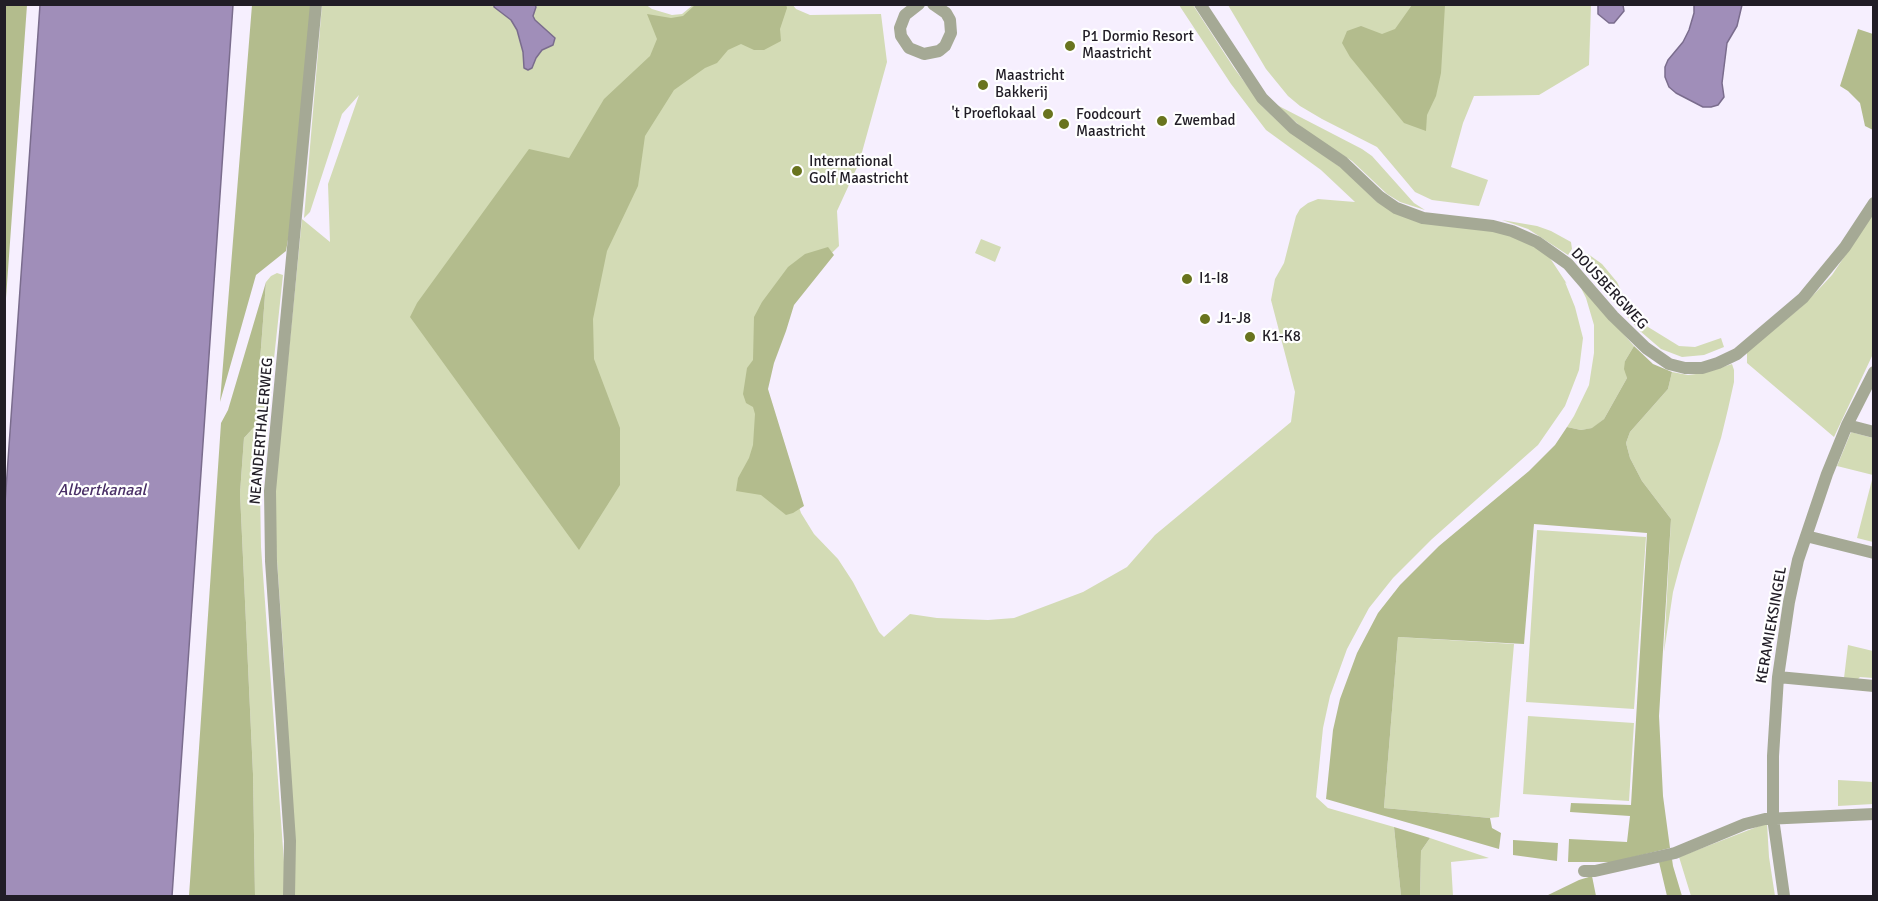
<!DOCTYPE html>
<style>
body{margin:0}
#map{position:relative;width:1878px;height:901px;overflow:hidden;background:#f6effe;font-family:Signika,sans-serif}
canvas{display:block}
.frame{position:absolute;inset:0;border:6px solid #211d26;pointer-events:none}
</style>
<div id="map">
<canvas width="1878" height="901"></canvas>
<div class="frame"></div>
</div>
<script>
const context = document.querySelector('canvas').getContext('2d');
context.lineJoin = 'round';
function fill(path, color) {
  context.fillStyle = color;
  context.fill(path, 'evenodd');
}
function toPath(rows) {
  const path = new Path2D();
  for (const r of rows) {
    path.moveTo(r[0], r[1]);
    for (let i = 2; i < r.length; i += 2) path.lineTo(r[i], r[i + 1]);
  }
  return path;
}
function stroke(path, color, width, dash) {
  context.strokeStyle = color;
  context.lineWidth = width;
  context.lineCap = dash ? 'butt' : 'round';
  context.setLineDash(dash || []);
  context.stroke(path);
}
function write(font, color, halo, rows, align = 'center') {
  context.font = font + ' Signika,sans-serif';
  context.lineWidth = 4.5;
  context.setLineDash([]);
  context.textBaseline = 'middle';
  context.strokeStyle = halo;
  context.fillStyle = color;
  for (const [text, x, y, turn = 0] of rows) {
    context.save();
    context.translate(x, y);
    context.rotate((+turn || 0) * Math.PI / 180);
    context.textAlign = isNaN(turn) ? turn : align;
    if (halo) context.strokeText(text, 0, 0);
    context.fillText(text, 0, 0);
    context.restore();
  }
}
const green = toPath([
 [645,4,652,9,672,15,682,14,693,5,792,4,796,9,810,15,881,14,887,62,859,163,837,211,839,246,793,291,757,392,767,412,801,513,814,534,838,559,853,582,879,632,884,637,910,614,937,618,988,620,1014,618,1083,592,1127,567,1155,535,1291,422,1295,392,1271,300,1275,279,1284,263,1296,216,1300,209,1308,203,1318,199,1355,202,1321,170,1266,130,1231,84,1179,5,1193,5,1234,68,1263,107,1287,130,1343,169,1377,202,1514,235,1548,255,1567,284,1565,282,1575,307,1583,338,1579,370,1565,406,1538,445,1432,539,1393,578,1369,608,1347,649,1330,696,1323,728,1316,797,1328,808,1394,827,1401,896,295,896,284,661,276,546,275,490,302,219,330,242,328,184,359,95,342,114,310,212,304,218,322,5],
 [1228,5,1591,5,1589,65,1539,95,1474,96,1463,123,1451,167,1488,180,1479,206,1432,200,1415,192,1377,147,1322,119,1300,106,1288,96,1266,69],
 [1275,104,1362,149,1372,156,1414,203,1425,210,1400,202,1387,194,1352,161,1307,132],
 [1873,214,1873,354,1834,437,1747,363,1747,352,1800,308,1818,290,1832,275],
 [1502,220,1537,226,1551,231,1571,242,1572,249,1568,255,1528,229],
 [981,239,1001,247,995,262,975,253],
 [1588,254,1602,264,1617,282,1631,311,1640,322,1679,346,1695,347,1721,338,1724,347,1704,355,1682,357,1661,349,1640,331,1580,265],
 [277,273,283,275,260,489,261,547,284,862,284,896,255,896,253,774,240,493,244,438,255,426,266,282,271,276],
 [1578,282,1634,346,1625,361,1627,378,1604,419,1593,428,1581,430,1567,427,1574,416,1589,385,1594,353,1594,325,1586,298],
 [1732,364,1734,370,1734,382,1728,409,1721,438,1681,562,1673,592,1664,652,1671,519,1642,481,1630,458,1626,443,1630,432,1668,389,1672,372,1688,375,1704,373],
 [1851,432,1873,438,1873,475,1837,466],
 [1873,476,1874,542,1873,542,1857,538],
 [1537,530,1646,537,1634,709,1526,702],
 [1398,637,1514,644,1499,817,1490,818,1384,808],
 [1848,645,1873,651,1873,678,1860,677,1857,680,1844,678],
 [1528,716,1634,723,1629,801,1523,794],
 [1838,780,1873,782,1873,804,1838,806],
 [1767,823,1769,857,1775,896,1691,896,1679,857],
 [1430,838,1489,858,1451,862,1453,896,1420,896,1421,851]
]);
const forest = toPath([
 [5,4,27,5,5,312,4,5],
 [252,5,314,5,309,122,286,251,256,275,220,402],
 [695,5,786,4,787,8,780,29,781,41,764,50,754,50,741,44,728,50,717,63,705,68,674,90,645,136,638,186,607,251,593,319,594,359,620,428,620,485,579,550,410,317,417,303,529,149,569,158,604,99,650,56,657,39,647,14,671,18,683,16],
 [1412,5,1445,5,1441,73,1436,96,1427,115,1426,131,1404,123,1350,57,1342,43,1347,31,1361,26,1382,34,1395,29],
 [1858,29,1873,34,1873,130,1865,126,1860,103,1848,91,1840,86],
 [828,247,834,255,794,305,786,331,774,363,768,389,804,506,793,513,786,515,761,495,736,491,738,478,749,458,753,445,755,414,753,407,746,403,743,394,747,368,753,360,754,317,762,302,788,267,805,254],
 [266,282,255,426,244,438,240,493,253,774,255,896,189,896,221,423,228,410],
 [1634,346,1653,364,1672,372,1668,389,1630,432,1626,443,1630,458,1642,481,1671,519,1659,716,1663,796,1670,848,1613,862,1568,862,1569,839,1627,842,1630,816,1570,812,1571,803,1631,805,1647,533,1534,524,1524,644,1398,637,1384,808,1490,818,1492,828,1501,833,1499,849,1326,799,1333,730,1340,699,1357,653,1378,613,1400,585,1439,546,1529,471,1555,445,1567,427,1581,430,1592,428,1604,419,1627,378,1624,369,1625,361],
 [1394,827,1430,838,1421,851,1420,896,1401,896],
 [1513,840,1558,843,1557,861,1513,855],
 [1672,859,1673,866,1682,896,1667,896,1659,862],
 [1592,876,1596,896,1546,896,1579,880]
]);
const water = toPath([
 [494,4,535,5,536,7,533,16,535,20,555,38,553,45,542,50,536,58,532,68,528,70,524,68,523,52,517,30,511,20,494,7,494,4],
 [40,5,233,5,172,896,5,896,5,503,40,5],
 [1598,5,1623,5,1624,11,1614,23,1609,23,1598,14,1598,5],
 [1694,5,1742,5,1737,26,1727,43,1722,83,1724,97,1718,105,1711,107,1703,107,1676,93,1669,87,1665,77,1665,67,1668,60,1683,42,1689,30,1694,13,1694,5]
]);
const street = toPath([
 [919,4,905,15,900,28,901,36,909,48,924,54,939,51,945,46,951,33,950,20,946,13,933,4],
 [1200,4,1262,98,1293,128,1343,162,1380,197,1396,208,1423,218,1493,226,1512,231,1537,242,1568,264,1613,316,1646,348,1669,364,1685,368,1702,368,1718,363,1737,354,1803,298,1845,247,1874,203],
 [1847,425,1874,432],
 [1806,536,1874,553],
 [1778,677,1874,686],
 [1584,871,1595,871,1675,853,1745,824,1765,819,1874,814],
 [289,896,290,841,271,561,270,491,316,4],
 [1784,896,1773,818,1773,756,1778,677,1789,602,1798,560,1827,474,1847,425,1874,372]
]);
const markers = [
 [1070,46,6,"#69741e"],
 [983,85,6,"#69741e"],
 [1048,114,6,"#69741e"],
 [1162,121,6,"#69741e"],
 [1064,124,6,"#69741e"],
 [797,171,6,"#69741e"],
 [1187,279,6,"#69741e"],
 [1205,319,6,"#69741e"],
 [1250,337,6,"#69741e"]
];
const poiNames = [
 ["P1 Dormio Resort",1082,37],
 ["Maastricht",1082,54],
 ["Maastricht",995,76],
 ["Bakkerij",995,93],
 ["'t Proeflokaal",1036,114,"right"],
 ["Foodcourt",1076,115],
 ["Maastricht",1076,132],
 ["Zwembad",1174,121],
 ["International",809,162],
 ["Golf Maastricht",809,179],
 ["I1-I8",1199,279],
 ["J1-J8",1217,319],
 ["K1-K8",1262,337]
];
const streetNames = [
 ["DOUSBERGWEG",1609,289,47],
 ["NEANDERTHALERWEG",262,431,-85],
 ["KERAMIEKSINGEL",1772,625,-80]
];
const waterNames = [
 ["Albertkanaal",102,491]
];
fill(green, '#d3dbb5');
fill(forest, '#b3bc8d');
fill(water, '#a08eb9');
stroke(water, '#7a6c8d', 1.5);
stroke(street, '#a5a995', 12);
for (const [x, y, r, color] of markers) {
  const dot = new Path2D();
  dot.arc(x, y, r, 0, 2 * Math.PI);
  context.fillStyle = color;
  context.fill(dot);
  stroke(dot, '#fff', 2);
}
write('15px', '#211d26', '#fff', poiNames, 'left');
write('15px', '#211d26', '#fff', streetNames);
write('italic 16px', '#492f66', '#fff', waterNames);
</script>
